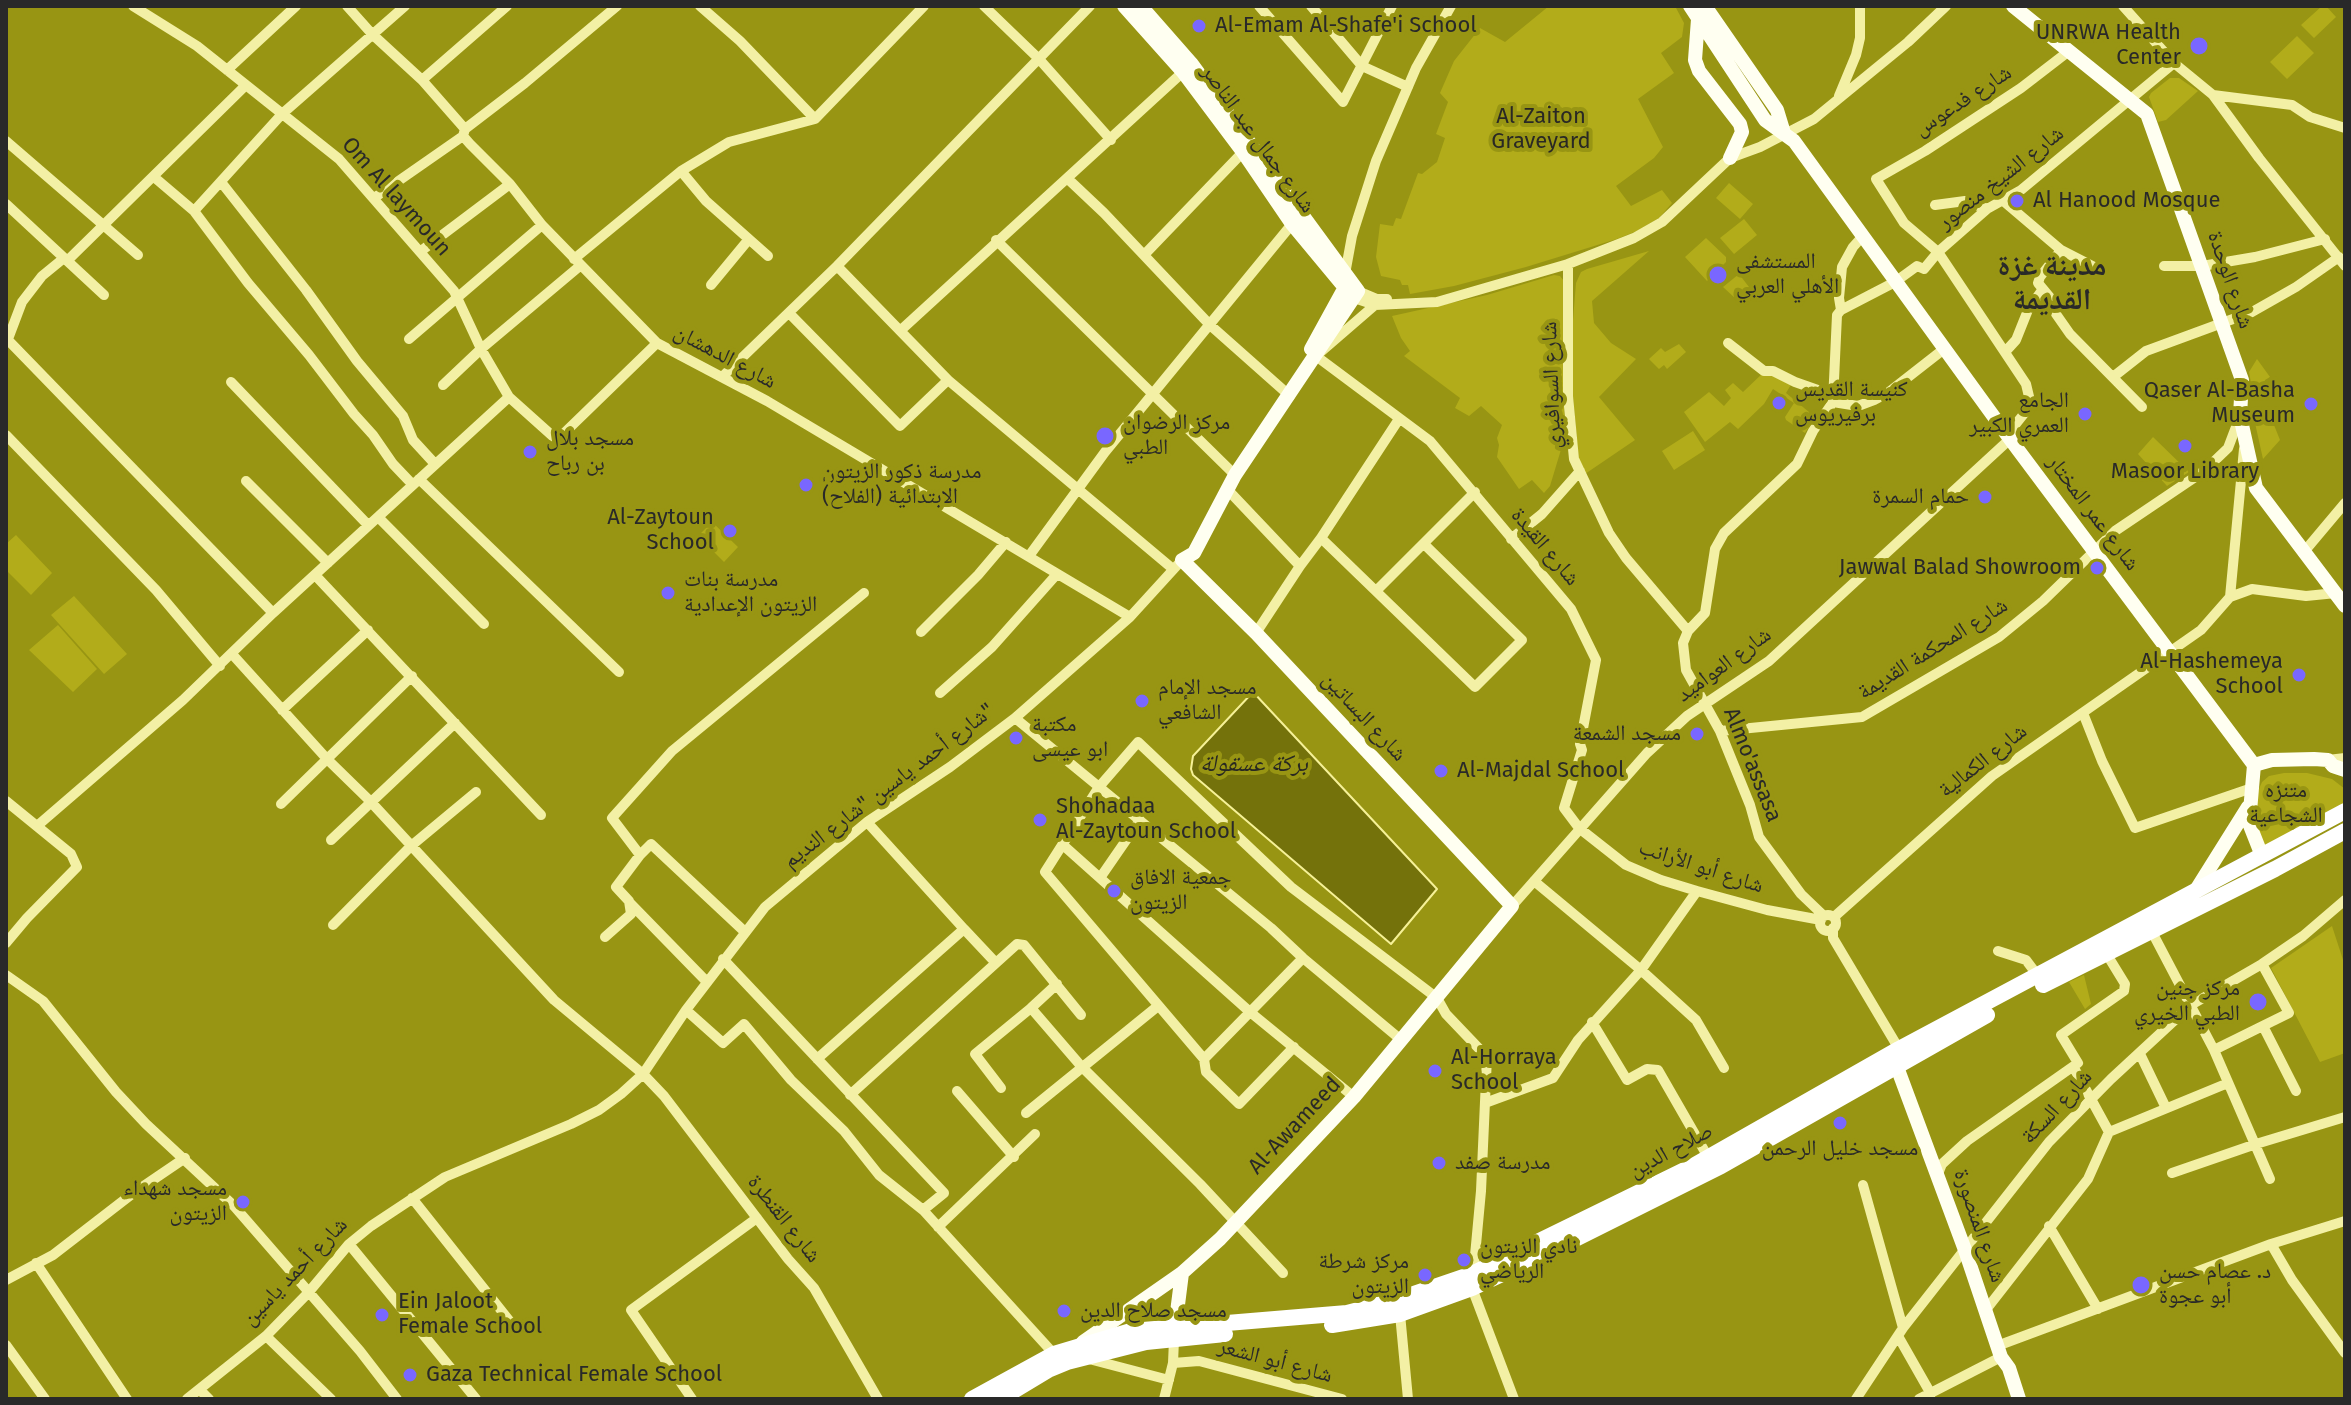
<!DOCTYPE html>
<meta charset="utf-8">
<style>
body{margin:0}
#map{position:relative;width:2351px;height:1405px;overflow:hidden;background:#989513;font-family:"Fira Sans",sans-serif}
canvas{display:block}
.frame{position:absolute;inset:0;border:8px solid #292929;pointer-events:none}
</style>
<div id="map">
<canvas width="2351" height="1405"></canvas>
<div class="frame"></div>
</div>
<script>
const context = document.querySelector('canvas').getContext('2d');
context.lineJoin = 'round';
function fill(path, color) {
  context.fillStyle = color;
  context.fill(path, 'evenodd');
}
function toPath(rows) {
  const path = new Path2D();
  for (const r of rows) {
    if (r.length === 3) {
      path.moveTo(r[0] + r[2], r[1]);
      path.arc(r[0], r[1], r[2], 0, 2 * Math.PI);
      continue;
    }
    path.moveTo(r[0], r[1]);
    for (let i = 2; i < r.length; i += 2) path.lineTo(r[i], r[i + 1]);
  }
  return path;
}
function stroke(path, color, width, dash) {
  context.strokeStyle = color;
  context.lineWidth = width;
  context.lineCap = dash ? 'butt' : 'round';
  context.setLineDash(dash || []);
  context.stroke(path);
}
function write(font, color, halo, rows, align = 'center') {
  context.font = font + ' "Fira Sans","Noto Naskh Arabic",sans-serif';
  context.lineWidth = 8;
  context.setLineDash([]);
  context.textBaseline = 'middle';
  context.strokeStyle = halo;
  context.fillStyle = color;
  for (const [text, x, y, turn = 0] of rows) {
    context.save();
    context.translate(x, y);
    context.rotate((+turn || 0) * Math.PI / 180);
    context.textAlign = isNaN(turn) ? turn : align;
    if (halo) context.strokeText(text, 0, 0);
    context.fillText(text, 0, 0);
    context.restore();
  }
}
const green = toPath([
 [1549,6,1675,6,1684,23,1682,37,1661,53,1674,73,1638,99,1663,147,1654,158,1616,186,1631,206,1662,190,1672,203,1659,218,1637,231,1617,239,1526,267,1454,286,1410,294,1408,285,1402,285,1400,280,1381,276,1376,257,1380,224,1393,226,1396,218,1401,219,1418,173,1422,174,1437,162,1445,138,1436,134,1448,102,1440,93,1454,61,1480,28,1505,42],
 [2322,6,2326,6,2336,17,2314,38,2301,25],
 [2297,36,2314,53,2287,79,2270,62],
 [2170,78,2179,78,2198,91,2166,120,2158,122,2149,97,2151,93],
 [1729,183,1753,204,1740,219,1716,198],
 [1744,219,1757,235,1734,254,1720,238],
 [1706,238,1726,257,1726,262,1707,281,1685,257],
 [1649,251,1592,301,1594,323,1611,343,1636,359,1599,397,1635,440,1585,474,1579,461,1573,396,1573,320,1576,283,1581,272,1587,269],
 [1739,274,1749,287,1736,299,1723,287],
 [1554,275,1560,276,1564,281,1563,397,1566,433,1550,486,1544,493,1532,480,1519,489,1497,457,1499,445,1497,438,1502,425,1481,406,1469,416,1455,408,1460,398,1404,356,1410,351,1401,338,1392,316,1487,295],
 [1679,344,1686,352,1667,369,1664,365,1659,369,1649,359,1661,348,1665,352],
 [2257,359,2270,377,2265,380,2262,391,2253,394,2249,372],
 [1764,372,1792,383,1786,393,1815,417,1805,433,1786,420,1785,417,1794,403,1773,389,1764,404,1738,429,1730,422,1705,442,1684,412,1709,392,1724,406,1731,398,1725,390,1733,383,1743,392],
 [2272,420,2280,440,2263,459,2255,423],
 [1693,431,1705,450,1674,470,1662,451],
 [2153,437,2189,472,2167,486,2138,454],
 [712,522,738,547,724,562,698,536],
 [16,535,52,573,31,595,6,570,6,544],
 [74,596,127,654,104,674,51,615],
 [58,625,97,669,73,692,29,650],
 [2284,773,2307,773,2332,779,2345,789,2345,804,2265,850,2255,832,2256,796,2262,782,2269,776],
 [2332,926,2345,966,2345,1053,2320,1062,2271,968],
 [2084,975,2091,1004,2085,1009,2069,982]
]);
const water = toPath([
 [1253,692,1437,889,1391,944,1193,775,1191,769,1193,756,1253,692]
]);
const minor = toPath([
 [133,6,197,46,339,159,454,291,481,349,509,397,557,440,657,343],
 [347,6,372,34,422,80,465,129,463,136,470,144,510,184,542,225,657,343,767,401,1130,617],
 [700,6,740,41,815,119],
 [984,6,1039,59,1111,140],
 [1259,6,1343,102,1392,6],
 [1311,6,1362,66,1408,87],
 [2123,6,2174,63,2213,95,2292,105,2310,117,2345,128],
 [227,70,296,6],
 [422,80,507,6],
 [2213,95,2259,158,2345,266],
 [1839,96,1856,55,1860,38,1860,6],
 [465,129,525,83,617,6],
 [6,141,138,255],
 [681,171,706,201,768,256],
 [154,177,194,211,248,283,309,355,354,414,373,435,393,464,413,485],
 [1068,179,1104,213,1210,325,1290,396],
 [221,182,306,290,357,361,403,416,413,440,435,464],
 [374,198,463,136],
 [2001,199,2061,250,2100,270],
 [6,204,104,295],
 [1935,205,1965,201,1987,209],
 [194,211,282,114,405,6],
 [996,240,1235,475],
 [2061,250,2040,277,2038,283,2057,306,2056,314,2070,334,2142,407],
 [421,251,510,184],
 [1144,255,1243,152],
 [574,259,681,171,729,142,815,119,924,6],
 [67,261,246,85],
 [1568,264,1568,396,1574,459,1609,533,1626,558,1688,631,1683,643,1686,670,1720,731,1750,805,1759,837,1801,894,1824,916],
 [837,266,948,380,1173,569],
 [2164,266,2202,266,2255,257,2325,239],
 [1345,274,1352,236,1376,161,1416,68,1451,6],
 [711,285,749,239],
 [1358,291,1377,299,1387,299],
 [1354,298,1375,305,1437,302,1568,264,1634,238,1662,222,1730,158,1760,147,1814,119,1908,42,1946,6],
 [1375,305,1316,356,1430,441,1571,609,1596,660,1580,744,1582,750,1564,808,1579,828,1626,865,1661,880,1697,891,1767,910,1821,920],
 [1841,310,1839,298,1842,267,1853,247,1862,237],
 [789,313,900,426,948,380],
 [901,330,1183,72],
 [6,338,273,613],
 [8,339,22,302,42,276,64,258],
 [409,339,542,225],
 [1728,343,1764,371,1773,371,1795,382,1832,395],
 [2005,352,2016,340,2028,310,2043,289],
 [723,376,837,266,1090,6],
 [2113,377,2146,351,2252,312,2296,287,2339,257],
 [231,382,368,525],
 [443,385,481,349,581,265],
 [1833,402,1858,406,1874,400,1889,392,1944,349],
 [6,435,156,590,220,666],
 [419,479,619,672],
 [246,481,328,563],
 [1227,489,1300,566,1321,538,1475,687,1522,640,1424,544],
 [378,517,484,624],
 [1321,538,1399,419],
 [1511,539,1542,514,1580,471],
 [2303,553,2345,503],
 [1029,556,1105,452,1292,224],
 [315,575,541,815],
 [1376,591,1475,492],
 [2230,597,2244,449],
 [1688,631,1705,613,1715,549,1724,533,1797,464,1813,431,1833,402,1837,315,1841,310,1895,282,1917,266,1924,269,1938,252,1987,209,2021,190,2174,63],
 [921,632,978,575,1006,542],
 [1256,633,1300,566],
 [232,654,327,759,370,801,554,1000,643,1074,664,1096,788,1259,814,1288,878,1399],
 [940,693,992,647,1057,574],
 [282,710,368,630],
 [2083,713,2102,761,2135,828,2252,788],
 [1015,718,1271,928,1303,958,1400,1039],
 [1720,731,1862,717,1999,637,2043,601,2115,531,2204,471,2228,448,2239,419],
 [2328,760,2345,758],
 [6,801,71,854,77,867,27,918,6,943],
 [281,804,412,676],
 [867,822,964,929],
 [37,826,183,700,273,613,509,397],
 [331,840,455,723],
 [1063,845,1250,1012,1354,1097],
 [640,855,651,844,745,932],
 [1100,878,1140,820],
 [1534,881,1641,970,1696,1020,1724,1068],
 [630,903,707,982],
 [1512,906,1647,753,1687,716,1769,661,2010,439,2011,430,2031,405,2026,384,1938,252,1904,223,1876,179,1925,151,2021,88,2069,51],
 [1828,923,8],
 [1834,917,1992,776,2201,630,2230,597,2252,589,2306,596,2336,593],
 [333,925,411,846,476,792],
 [1833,928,1833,938,1899,1049],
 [2152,932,2214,1050,2270,1179],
 [605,937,631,914,629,901,616,887,640,855,612,818,672,751,864,593],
 [1998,951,2026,960,2038,976],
 [723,959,944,1193,923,1210],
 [6,975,43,1001,116,1092,146,1124,234,1206,360,1351,397,1399],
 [1031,1008,1057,984],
 [686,1010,723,1043,744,1024,791,1080,844,1131,879,1175,923,1210,1054,1354],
 [1592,1022,1627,1080,1647,1069,1658,1070,1708,1157],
 [2263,1026,2296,1091],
 [1294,1047,1239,1104,1206,1072,1204,1059,1045,872,1099,787,1138,742,1291,887,1437,998,1446,1014,1487,1057,1481,1191,1472,1288,1514,1399],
 [2214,1050,2289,1013,2262,964],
 [2140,1054,2166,1108],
 [817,1059,964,929,995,962],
 [1204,1059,1303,958],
 [2074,1068,2109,1132],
 [1001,1088,975,1054,1031,1008,1081,1066,1200,1184,1283,1273],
 [957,1091,1014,1157],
 [850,1095,1017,944,1024,945,1081,1015],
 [1485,1103,1553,1078,1578,1040,1641,970,1697,891],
 [1026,1113,1158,1006],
 [2172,1173,2256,1144,2345,1117],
 [1938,1174,1942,1164,1967,1141,2078,1063,2061,1035,2124,991,2125,984,2106,953],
 [1863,1185,1903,1328],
 [412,1198,512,1324],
 [2049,1226,2098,1309],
 [938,1227,1035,1134],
 [349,1244,476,1399],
 [2271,1244,2292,1280,2345,1353],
 [36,1263,127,1399],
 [6,1280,53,1255,132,1194,185,1158],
 [1985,1311,2088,1179,2109,1132,2228,1083],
 [1400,1314,1408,1399],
 [266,1336,331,1399],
 [1898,1336,1931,1394],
 [1174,1340,1173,1363,1199,1361,1342,1399],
 [6,1345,45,1399],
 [1997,1346,2271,1244,2345,1221],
 [1089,1359,1169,1380],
 [200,1390,209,1399],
 [187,1399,266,1336,308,1293,349,1244,371,1226,445,1177,571,1124,599,1110,621,1094,643,1074,686,1010,765,907,867,822,950,767,1015,718,1130,617,1182,560],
 [692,1399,631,1310,757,1218],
 [1164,1399,1173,1363],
 [1856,1399,1903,1328,2049,1142,2111,1079,2191,1005,2262,964,2303,936,2345,900],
 [1919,1399,2001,1357]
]);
const major = toPath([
 [1124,6,1183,72,1243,152,1292,224,1341,283],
 [1141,6,1191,63,1358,291,1235,475,1194,553,1182,560],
 [1690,6,1765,120,1794,141,2010,439,2254,765,2249,823,2262,856],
 [1705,6,1777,110,1784,133],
 [2013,6,2147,114,2242,380,2240,416,2256,488,2345,606],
 [1698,19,1695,60,1699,71,1740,124,1742,132,1730,158],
 [1311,349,1345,287],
 [2254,765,2272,760,2314,759,2328,760,2333,766,2345,770],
 [2196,890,2248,807],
 [1897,1067,1965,1250,2001,1357,2009,1368,2019,1399],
 [1174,1336,1182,1273],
 [1083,1342,1182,1273,1220,1239,1354,1097,1512,906,1256,633,1182,560]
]);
const highway = toPath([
 [2043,985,2275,869,2345,831],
 [1332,1325,1400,1314,1472,1288,1547,1253,1721,1166,1987,1015],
 [972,1399,1054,1354,1131,1331,1347,1313,1393,1301,1472,1274,1695,1165,1899,1049,2345,811],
 [1000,1399,1050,1369,1067,1362,1146,1342,1225,1334]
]);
const markers = [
 [1199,26,8,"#7967ff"],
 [2199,46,10,"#7967ff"],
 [2017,201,8,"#7967ff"],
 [1718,275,10,"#7967ff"],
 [1779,403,8,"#7967ff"],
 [2311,404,8,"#7967ff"],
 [2085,414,8,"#7967ff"],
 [1105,436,10,"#7967ff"],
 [2185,446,8,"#7967ff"],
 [530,452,8,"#7967ff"],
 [806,485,8,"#7967ff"],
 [1985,497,8,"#7967ff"],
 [730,531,8,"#7967ff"],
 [2097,568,8,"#7967ff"],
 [668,593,8,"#7967ff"],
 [2299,675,8,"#7967ff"],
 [1142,701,8,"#7967ff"],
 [1697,734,8,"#7967ff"],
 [1016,738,8,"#7967ff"],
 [1441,771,8,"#7967ff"],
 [1040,820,8,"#7967ff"],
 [1114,891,8,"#7967ff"],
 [2258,1002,10,"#7967ff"],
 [1435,1071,8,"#7967ff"],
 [1840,1123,8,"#7967ff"],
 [1439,1163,8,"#7967ff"],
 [243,1202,8,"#7967ff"],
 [1464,1260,8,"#7967ff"],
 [1425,1275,8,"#7967ff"],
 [2141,1285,10,"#7967ff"],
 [1064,1311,8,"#7967ff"],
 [382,1315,8,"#7967ff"],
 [410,1375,8,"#7967ff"]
];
const poiNames = [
 ["Al-Emam Al-Shafe'i School",1215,26],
 ["UNRWA Health",2181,33,"right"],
 ["Center",2181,58,"right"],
 ["Al Hanood Mosque",2033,201],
 ["المستشفى",1736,262],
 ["الأهلي العربي",1736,287],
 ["كنيسة القديس",1795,390],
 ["برفيريوس",1795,415],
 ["Qaser Al-Basha",2295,391,"right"],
 ["Museum",2295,416,"right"],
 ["الجامع",2069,401,"right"],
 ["العمري الكبير",2069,426,"right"],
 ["مركز الرضوان",1123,423],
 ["الطبي",1123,448],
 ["مسجد بلال",546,439],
 ["بن رباح",546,464],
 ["مدرسة ذكور الزيتون",822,472],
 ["الابتدائية (الفلاح)",822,497],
 ["Masoor Library",2185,472,"center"],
 ["حمام السمرة",1969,497,"right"],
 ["Al-Zaytoun",714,518,"right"],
 ["School",714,543,"right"],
 ["Jawwal Balad Showroom",2081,568,"right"],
 ["مدرسة بنات",684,580],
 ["الزيتون الإعدادية",684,605],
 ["Al-Hashemeya",2283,662,"right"],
 ["School",2283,687,"right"],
 ["مسجد الإمام",1158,688],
 ["الشافعي",1158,713],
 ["مكتبة",1032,725],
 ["ابو عيسى",1032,750],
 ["مسجد الشمعة",1681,734,"right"],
 ["Al-Majdal School",1457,771],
 ["Shohadaa",1056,807],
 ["Al-Zaytoun School",1056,832],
 ["جمعية الافاق",1130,878],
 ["الزيتون",1130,903],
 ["مركز جنين",2240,989,"right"],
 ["الطبي الخيري",2240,1014,"right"],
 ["Al-Horraya",1451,1058],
 ["School",1451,1083],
 ["مسجد خليل الرحمن",1840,1149,"center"],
 ["مدرسة صفد",1455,1163],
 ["مسجد شهداء",227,1189,"right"],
 ["الزيتون",227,1214,"right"],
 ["نادي الزيتون",1480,1247],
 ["الرياضي",1480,1272],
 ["مركز شرطة",1409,1262,"right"],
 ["الزيتون",1409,1287,"right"],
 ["د. عصام حسن",2159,1272],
 ["أبو عجوة",2159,1297],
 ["Ein Jaloot",398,1302],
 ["Female School",398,1327],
 ["مسجد صلاح الدين",1080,1311],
 ["Gaza Technical Female School",426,1375]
];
const streetNames = [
 ["شارع فدعوس",1963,101,-33],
 ["شارع جمال عبد الناصر",1258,139,54],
 ["شارع الشيخ منصور",2001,178,-38],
 ["Om Al laymoun",396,197,48],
 ["شارع الوحدة",2230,280,71],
 ["شارع الدهشان",725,357,28],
 ["شارع السوافيري",1552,385,-92],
 ["شارع عمر المختار",2093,513,53],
 ["شارع القيدة",1545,547,50],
 ["شارع المحكمة القديمة",1933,649,-32],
 ["شارع العواميد",1724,665,-36],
 ["شارع البساتين",1364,717,47],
 ["شارع الكمالية",1983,761,-38],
 ["Almo'assasa",1752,765,68],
 ["شارع أحمد ياسين \"شارع النديم\"",889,786,-37],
 ["شارع أبو الأرانب",1701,867,18],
 ["شارع السكة",2057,1107,-47],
 ["Al-Awameed",1295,1126,-47],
 ["صلاح الدين",1671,1151,-28],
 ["شارع القنطرة",784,1219,52],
 ["شارع المنصورة",1979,1226,71],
 ["شارع أحمد ياسين",295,1272,-46],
 ["شارع أبو الشعر",1275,1361,15]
];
const parkNames = [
 ["Al-Zaiton",1541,117],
 ["Graveyard",1541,142],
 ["متنزه",2286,791],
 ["الشجاعية",2286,816]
];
const waterNames = [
 ["بركة عسقولة",1254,764]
];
const districtNames = [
 ["مدينة غزة",2052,267],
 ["القديمة",2052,301]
];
fill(green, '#b2ac1a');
fill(water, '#74720b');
stroke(water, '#f6f197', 2);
stroke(minor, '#f3f0a5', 10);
stroke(major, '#fffff1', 14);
stroke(highway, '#fff', 16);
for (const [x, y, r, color] of markers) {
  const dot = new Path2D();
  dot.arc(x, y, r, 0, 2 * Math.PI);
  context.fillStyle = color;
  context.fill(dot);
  stroke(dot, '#989513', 3);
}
write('22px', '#292929', '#989513', poiNames, 'left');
write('22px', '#292929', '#989513', streetNames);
write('22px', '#292824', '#989513', parkNames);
write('italic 24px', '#282821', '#989513', waterNames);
write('bold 30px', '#292929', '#989513', districtNames);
</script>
